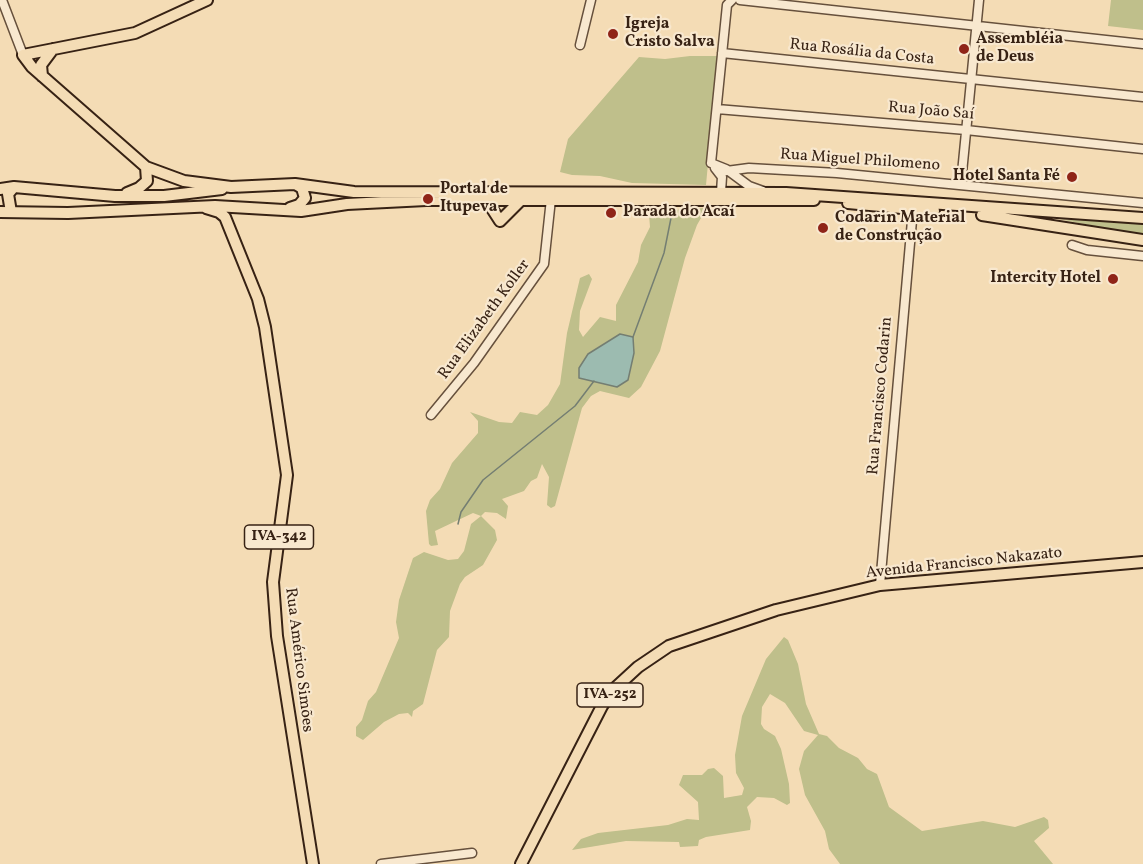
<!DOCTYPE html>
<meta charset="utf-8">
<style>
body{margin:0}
canvas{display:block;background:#f4dcb5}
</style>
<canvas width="1143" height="864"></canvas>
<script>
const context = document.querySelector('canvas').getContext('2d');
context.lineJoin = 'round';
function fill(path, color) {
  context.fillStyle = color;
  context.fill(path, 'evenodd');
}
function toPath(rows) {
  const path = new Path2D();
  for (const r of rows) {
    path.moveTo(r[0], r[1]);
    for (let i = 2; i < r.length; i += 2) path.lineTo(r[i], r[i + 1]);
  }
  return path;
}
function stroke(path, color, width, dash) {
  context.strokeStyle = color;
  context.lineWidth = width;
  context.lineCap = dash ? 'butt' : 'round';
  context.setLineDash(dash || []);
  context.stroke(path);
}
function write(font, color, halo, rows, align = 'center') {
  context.font = font + ' Vollkorn,serif';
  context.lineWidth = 4.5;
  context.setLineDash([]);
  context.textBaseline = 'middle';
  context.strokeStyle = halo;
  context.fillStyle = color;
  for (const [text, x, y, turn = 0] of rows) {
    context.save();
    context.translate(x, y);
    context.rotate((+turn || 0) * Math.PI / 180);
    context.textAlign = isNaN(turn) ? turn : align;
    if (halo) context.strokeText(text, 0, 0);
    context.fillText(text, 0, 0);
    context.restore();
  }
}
const green = toPath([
 [1111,0,1143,0,1143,30,1108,26],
 [690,56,718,56,706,185,632,183,600,176,572,175,560,172,568,139,639,57,665,59],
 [704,208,716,212,701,218,697,225,685,258,660,351,641,387,629,398,600,391,591,396,582,408,555,506,551,508,547,505,549,477,542,464,537,478,531,481,524,491,502,499,508,506,506,519,497,513,485,512,481,516,495,530,497,540,483,565,465,577,460,584,450,611,449,637,437,650,423,704,413,711,412,717,408,713,399,714,384,722,363,740,356,736,356,727,362,720,368,701,376,692,399,638,396,622,399,600,413,558,424,552,448,560,458,559,464,551,471,524,481,516,473,513,435,531,438,545,431,546,429,544,426,511,430,500,440,489,452,463,478,433,478,421,470,412,499,422,512,423,520,412,537,415,548,405,560,384,567,333,580,278,589,274,592,279,580,311,579,330,583,337,600,317,616,321,616,305,638,262,641,245,650,227,649,214,658,211],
 [620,334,629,371,628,380,617,387,579,377,588,354],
 [1059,219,1143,224,1143,236],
 [784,637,788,640,798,664,806,704,819,734,827,736,839,748,858,758,867,769,877,774,889,807,922,831,983,821,1015,827,1044,817,1048,820,1049,828,1034,841,1053,864,840,864,829,849,825,831,805,795,799,769,804,751,818,735,804,731,785,703,770,694,762,707,761,724,764,729,775,736,781,749,789,784,790,803,787,805,774,798,757,797,747,807,751,821,750,830,706,837,699,840,698,846,680,847,679,842,626,841,572,850,581,839,598,833,668,825,687,819,699,820,698,802,679,785,683,775,702,775,708,769,714,768,723,776,724,798,742,795,744,788,736,773,735,755,742,716,766,659]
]);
const water = toPath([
 [620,334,633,337,634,353,628,380,617,387,579,378,579,368,588,354,620,334]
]);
const stream = toPath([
 [633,337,664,253,671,218],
 [458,524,461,512,483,480,575,406,594,381]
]);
const minor = toPath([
 [2,0,23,55],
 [740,0,1143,44],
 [580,45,591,0],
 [722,53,1143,97],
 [717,109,966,130,1143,149],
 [711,163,727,5,732,0],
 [711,163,726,169,749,186,763,191],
 [715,168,722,177,721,192],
 [719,172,749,168,837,173,1143,203],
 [961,183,979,0],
 [1072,245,1087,250,1143,256],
 [431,415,474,363,544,264,551,199],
 [880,585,913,209],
 [381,864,472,853]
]);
const major = toPath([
 [207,0,135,33,23,55,32,67,146,167,184,181,231,187,295,184,354,192,786,193,1143,218],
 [42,76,41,65,53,49],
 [0,189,14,187,115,196,164,196,222,189],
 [127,193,139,188,147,181,146,167],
 [481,201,489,204,500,221,522,199],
 [848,203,934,211],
 [206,208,219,212,225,217,258,299,265,327,287,475,273,582,277,636,313,864],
 [290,208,299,205,305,198,302,188,295,184],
 [0,212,68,213,215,206,301,211,347,204,426,200,814,200],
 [11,212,8,194,14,187],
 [982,215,1143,240],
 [521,864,602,706,613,690,638,667,669,646,776,610,880,585,1143,562]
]);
const markers = [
 [613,34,6,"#8f2418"],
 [964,49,6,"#8f2418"],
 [1072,177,6,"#8f2418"],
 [428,199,6,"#8f2418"],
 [611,213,6,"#8f2418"],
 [823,228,6,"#8f2418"],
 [1113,279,6,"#8f2418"]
];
const shields = [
 [279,537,69],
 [610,695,66]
];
const shieldNames = [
 ["IVA-342",279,537],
 ["IVA-252",610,695]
];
const poiNames = [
 ["Igreja",625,25],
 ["Cristo Salva",625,43],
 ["Assembléia",976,40],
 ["de Deus",976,58],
 ["Hotel Santa Fé",1060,177,"right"],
 ["Portal de",440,190],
 ["Itupeva",440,208],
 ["Parada do Acaí",623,213],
 ["Codarin Material",835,219],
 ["de Construção",835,237],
 ["Intercity Hotel",1101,279,"right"]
];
const streetNames = [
 ["Rua Rosália da Costa",862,53,6],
 ["Rua João Saí",931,112,5],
 ["Rua Miguel Philomeno",860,161,4],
 ["Rua Elizabeth Koller",485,320,-54],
 ["Rua Francisco Codarin",881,396,-85],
 ["Avenida Francisco Nakazato",964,564,-6],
 ["Rua Américo Simões",298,660,83]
];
fill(green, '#bfbf8b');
fill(water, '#9cbbb0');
stroke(water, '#747e72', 1.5);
stroke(stream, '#747e72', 1.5);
stroke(minor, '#66503c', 11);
stroke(major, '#372214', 14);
stroke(minor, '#f8e8cf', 8);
stroke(major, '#f4dcb5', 10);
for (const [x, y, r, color] of markers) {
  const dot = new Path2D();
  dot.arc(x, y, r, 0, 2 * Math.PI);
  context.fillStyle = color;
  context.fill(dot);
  stroke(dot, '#f8e8cf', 2);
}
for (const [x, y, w] of shields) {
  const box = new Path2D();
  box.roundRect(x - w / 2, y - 12, w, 24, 4.5);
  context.fillStyle = '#f8e8cf';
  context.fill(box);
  stroke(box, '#372214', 1.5);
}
write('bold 15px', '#372214', null, shieldNames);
write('bold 16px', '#372214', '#f8e8cf', poiNames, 'left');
write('16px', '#372214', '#f8e8cf', streetNames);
</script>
